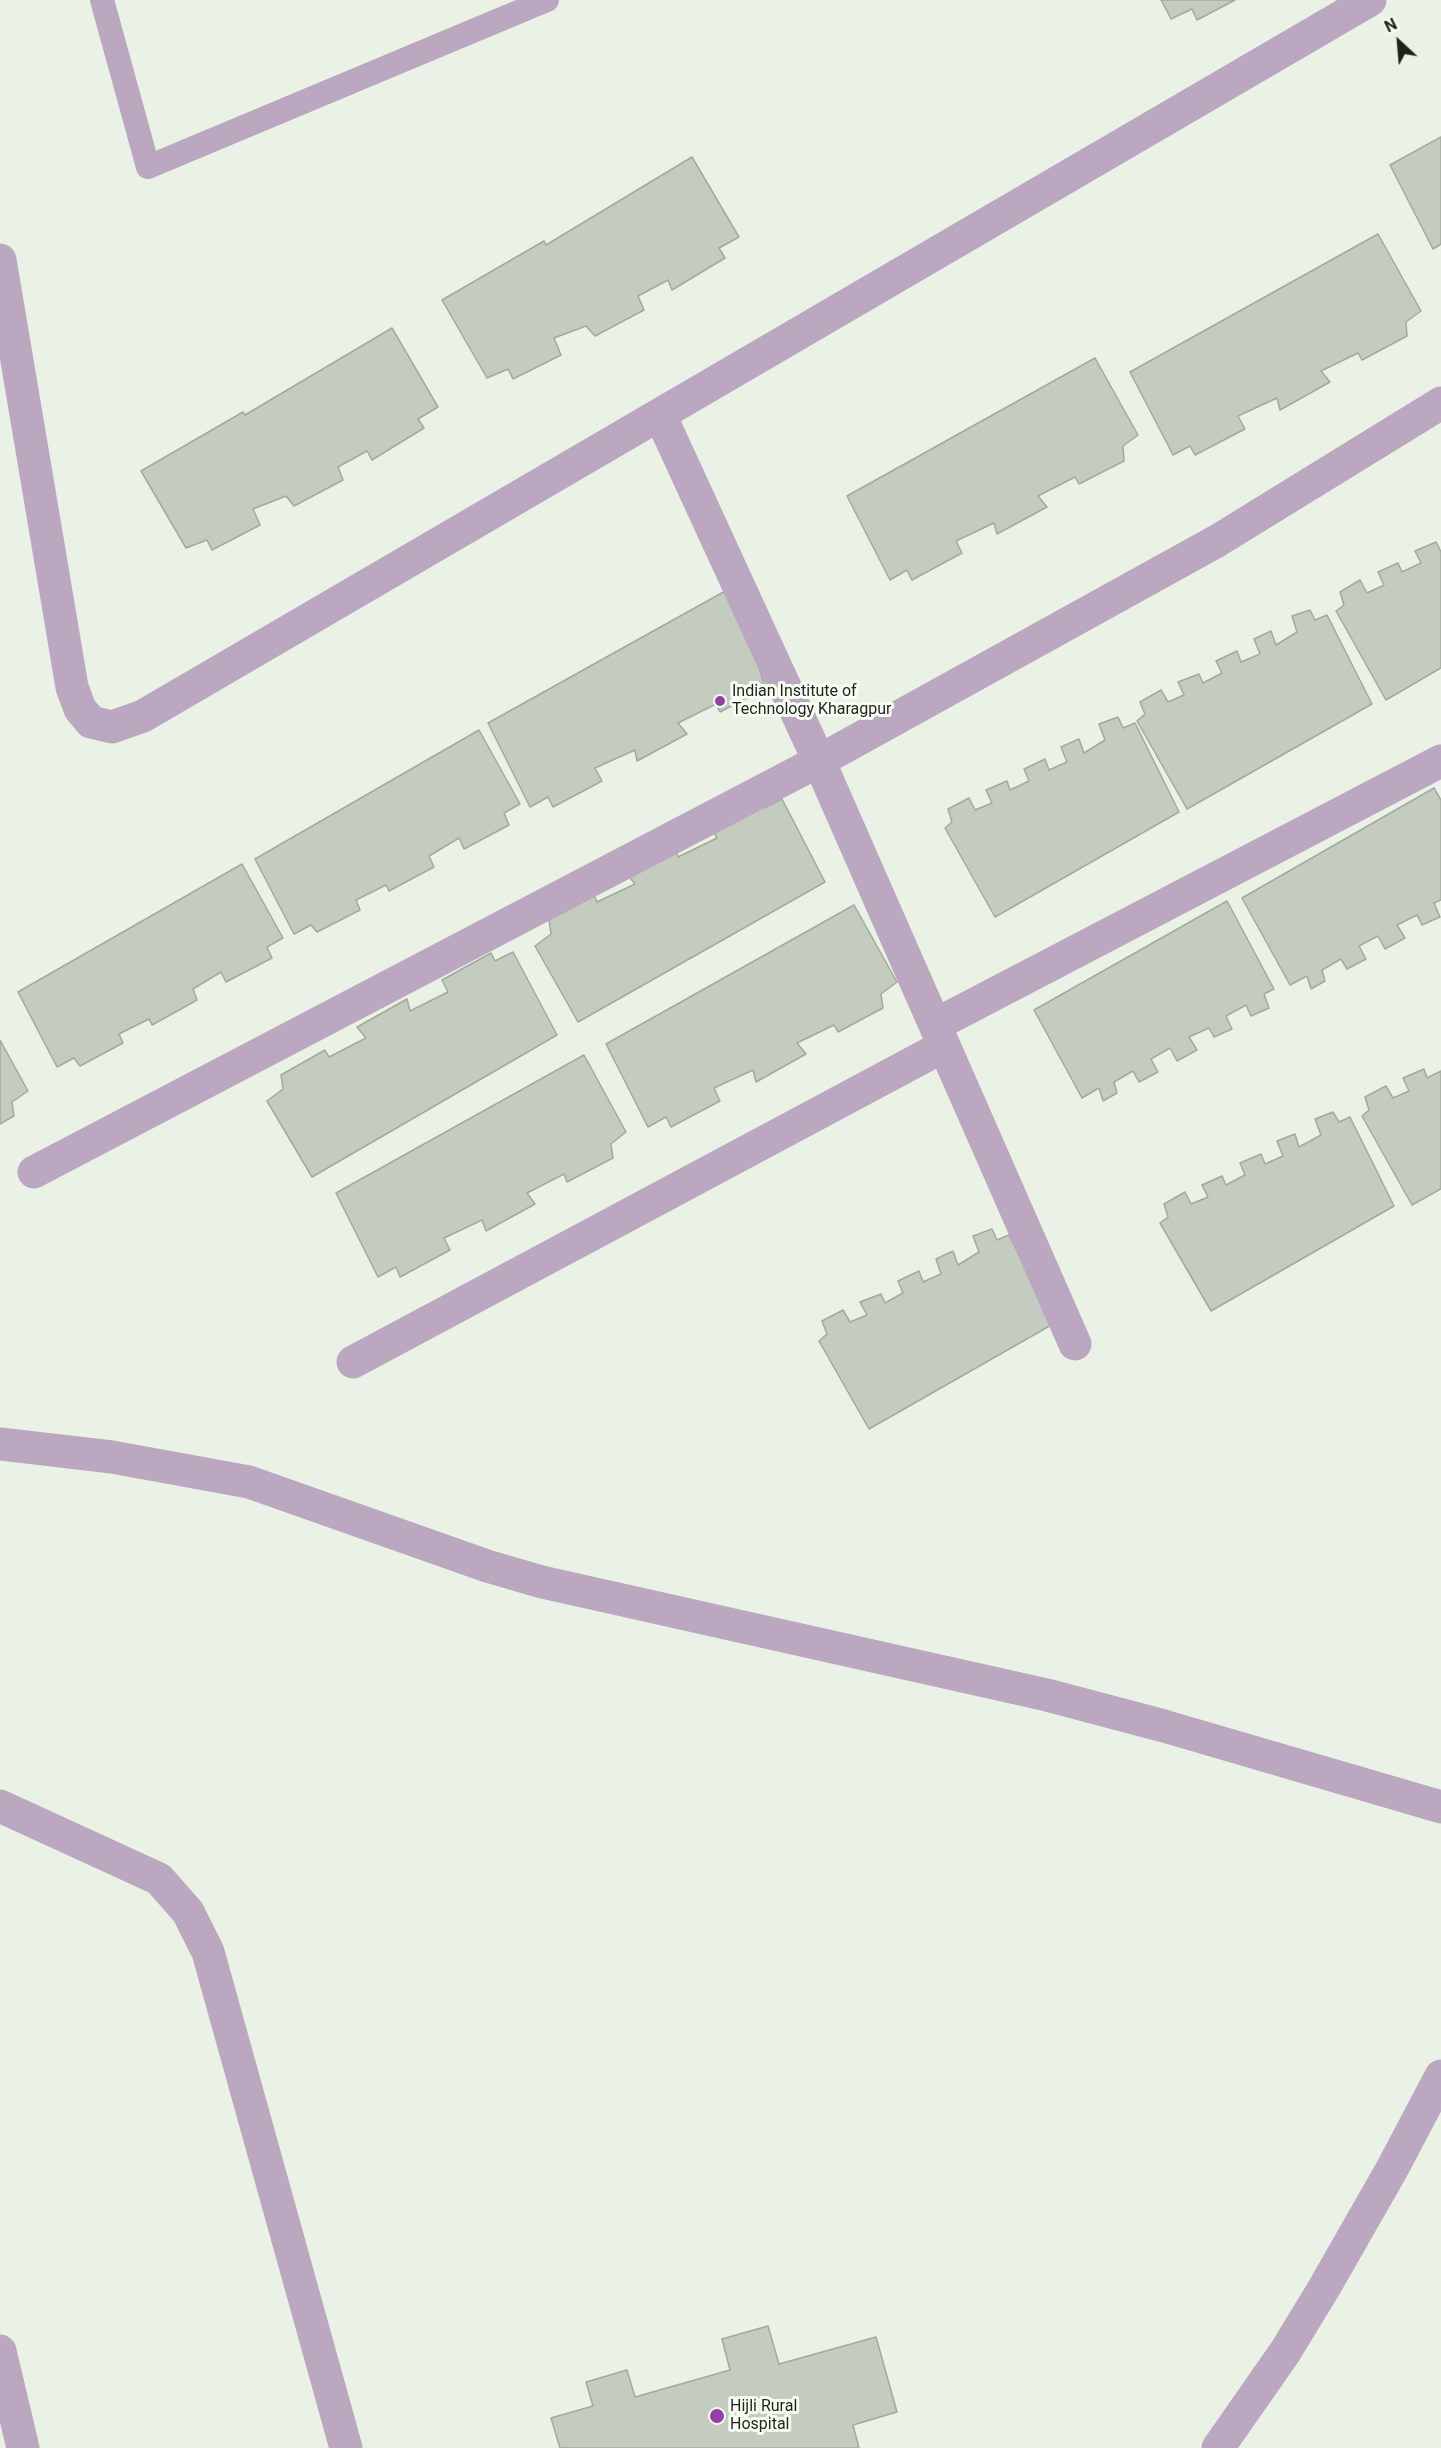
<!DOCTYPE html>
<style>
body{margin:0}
#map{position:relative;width:1441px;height:2448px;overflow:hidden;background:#e9f2e5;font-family:Roboto,sans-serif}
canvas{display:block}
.north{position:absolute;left:1369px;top:12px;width:60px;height:60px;-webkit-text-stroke:4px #f8fff4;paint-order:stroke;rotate:334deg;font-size:16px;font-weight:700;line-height:24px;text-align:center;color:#1f221d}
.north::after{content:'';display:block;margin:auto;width:21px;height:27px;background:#1f221d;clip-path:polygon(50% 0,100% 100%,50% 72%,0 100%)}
</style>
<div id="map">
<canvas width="1441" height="2448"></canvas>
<div class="north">N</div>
</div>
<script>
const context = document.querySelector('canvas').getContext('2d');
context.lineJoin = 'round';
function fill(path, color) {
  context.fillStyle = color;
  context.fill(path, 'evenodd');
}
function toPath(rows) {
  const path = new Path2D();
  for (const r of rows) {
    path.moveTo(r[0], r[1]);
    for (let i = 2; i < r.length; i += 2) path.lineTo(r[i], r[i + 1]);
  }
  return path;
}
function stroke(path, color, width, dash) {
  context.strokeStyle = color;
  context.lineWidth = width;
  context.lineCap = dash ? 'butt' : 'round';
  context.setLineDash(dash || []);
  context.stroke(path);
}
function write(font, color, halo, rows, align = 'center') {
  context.font = font + ' Roboto,sans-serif';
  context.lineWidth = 6;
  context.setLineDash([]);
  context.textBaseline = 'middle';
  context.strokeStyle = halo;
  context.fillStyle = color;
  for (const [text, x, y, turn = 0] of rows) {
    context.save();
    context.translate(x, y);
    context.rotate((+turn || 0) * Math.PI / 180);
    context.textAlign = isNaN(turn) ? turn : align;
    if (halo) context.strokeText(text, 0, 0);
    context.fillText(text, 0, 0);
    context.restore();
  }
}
const building = toPath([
 [1161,0,1235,0,1197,20,1192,9,1171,19,1161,0],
 [1441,137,1441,244,1433,249,1390,165,1441,137],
 [692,157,739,237,719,248,725,258,672,290,668,280,638,296,644,310,595,336,586,326,554,338,561,355,513,379,508,369,487,378,442,300,544,241,546,245,692,157],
 [1378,234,1421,311,1406,322,1407,336,1362,360,1358,353,1321,371,1330,382,1280,410,1277,398,1238,416,1245,429,1195,455,1190,446,1173,455,1130,372,1378,234],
 [392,328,438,407,418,419,424,428,372,460,367,451,338,467,343,480,294,506,286,496,253,509,260,525,212,550,207,540,186,548,141,471,243,412,245,415,392,328],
 [1095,358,1138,435,1123,446,1124,461,1079,484,1075,477,1038,496,1047,507,997,534,994,523,956,541,962,553,912,580,907,570,890,580,847,496,1095,358],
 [1436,542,1441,552,1441,668,1386,700,1336,611,1344,605,1340,592,1360,580,1367,593,1384,585,1378,572,1398,563,1402,572,1421,563,1415,551,1436,542],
 [736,585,765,688,720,712,716,704,678,723,687,734,637,761,635,750,595,768,602,781,553,807,548,797,530,807,488,723,736,585],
 [1310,610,1315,620,1327,615,1372,704,1187,809,1137,721,1145,714,1140,702,1161,690,1168,702,1184,695,1178,682,1199,674,1203,683,1222,673,1216,661,1237,651,1241,662,1260,654,1254,639,1271,631,1276,645,1297,632,1292,616,1310,610],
 [1118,717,1123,728,1135,723,1179,812,995,917,945,828,952,822,948,809,969,798,975,810,992,803,986,790,1007,781,1010,790,1029,781,1024,769,1045,759,1049,770,1067,762,1061,747,1079,739,1084,753,1105,740,1099,724,1118,717],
 [479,730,520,804,504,813,509,825,464,849,459,838,429,856,434,867,389,891,386,885,356,900,360,910,317,932,311,925,294,934,255,859,479,730],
 [1434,788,1441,800,1441,900,1434,903,1440,917,1422,925,1417,915,1397,925,1405,938,1385,949,1378,936,1359,946,1366,959,1347,969,1341,959,1322,970,1325,981,1311,989,1307,976,1290,985,1242,898,1434,788],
 [760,799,764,808,782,799,825,882,578,1022,535,946,551,934,549,920,594,895,597,902,635,884,626,873,675,845,678,857,717,838,710,826,760,799],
 [242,864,283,938,267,947,272,958,226,982,221,972,193,989,197,1000,152,1025,149,1019,119,1034,123,1043,80,1066,74,1058,57,1067,18,992,242,864],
 [1227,901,1274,989,1264,994,1269,1008,1251,1016,1246,1005,1226,1016,1232,1029,1214,1037,1209,1028,1189,1037,1197,1050,1177,1061,1170,1048,1151,1059,1158,1072,1139,1082,1133,1071,1114,1082,1117,1093,1103,1101,1099,1088,1082,1098,1034,1010,1227,901],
 [854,905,897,982,881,994,883,1008,838,1032,834,1025,797,1043,806,1054,756,1082,753,1070,714,1088,720,1101,671,1127,666,1117,648,1127,606,1044,854,905],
 [513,952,557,1035,312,1177,267,1101,283,1089,281,1075,325,1050,329,1057,366,1038,357,1027,407,999,410,1011,448,992,442,980,491,953,495,961,513,952],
 [0,1040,28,1091,12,1102,14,1116,0,1124,0,1040],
 [584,1055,626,1132,611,1144,613,1158,567,1182,564,1174,527,1193,535,1204,486,1231,482,1220,444,1238,450,1250,400,1277,396,1267,378,1277,336,1193,584,1055],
 [1424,1069,1427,1078,1441,1071,1441,1189,1412,1205,1362,1116,1369,1110,1365,1097,1386,1086,1393,1098,1409,1091,1403,1078,1424,1069],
 [1333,1112,1339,1122,1350,1117,1394,1206,1211,1311,1160,1223,1168,1217,1164,1204,1185,1192,1191,1204,1208,1197,1202,1185,1222,1176,1226,1185,1245,1175,1240,1163,1261,1154,1265,1164,1283,1156,1277,1141,1295,1134,1299,1147,1321,1135,1315,1119,1333,1112],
 [992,1229,997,1240,1009,1235,1053,1324,869,1429,819,1341,827,1334,822,1321,843,1310,850,1322,867,1315,860,1302,881,1294,885,1303,903,1293,898,1281,919,1271,923,1282,941,1274,936,1259,953,1251,958,1265,979,1252,973,1236,992,1229],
 [768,2326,779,2364,876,2337,897,2412,853,2425,859,2448,560,2448,551,2418,593,2406,586,2382,627,2370,635,2397,730,2370,722,2339,768,2326]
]);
const lane = toPath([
 [102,0,148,167,547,0]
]);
const street = toPath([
 [0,260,72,687,80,709,91,722,112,727,143,716,1370,0],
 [660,415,819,761,1075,1344],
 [935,1025,1441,761],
 [34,1172,819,761,1217,541,1441,403],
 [353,1362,944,1046],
 [0,1444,112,1457,249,1482,487,1566,542,1582,1047,1695,1164,1726,1441,1807],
 [0,1806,159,1879,188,1912,208,1952,346,2448],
 [0,2351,23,2448],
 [1218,2448,1285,2352,1324,2288,1392,2169,1441,2076]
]);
const markers = [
 [720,701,6,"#963eaa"],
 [717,2416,8,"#963eaa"]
];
const poiNames = [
 ["Indian Institute of",732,692],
 ["Technology Kharagpur",732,710],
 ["Hijli Rural",730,2407],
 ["Hospital",730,2425]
];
fill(building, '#c3ccbf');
stroke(building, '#a2aa9d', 1.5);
stroke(lane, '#bba7c0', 24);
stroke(street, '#bba7c0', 33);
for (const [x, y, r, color] of markers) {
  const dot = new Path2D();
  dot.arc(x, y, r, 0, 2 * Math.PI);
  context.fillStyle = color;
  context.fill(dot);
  stroke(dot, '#f8fff4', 2);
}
write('16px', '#1f221d', '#f8fff4', poiNames, 'left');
</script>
